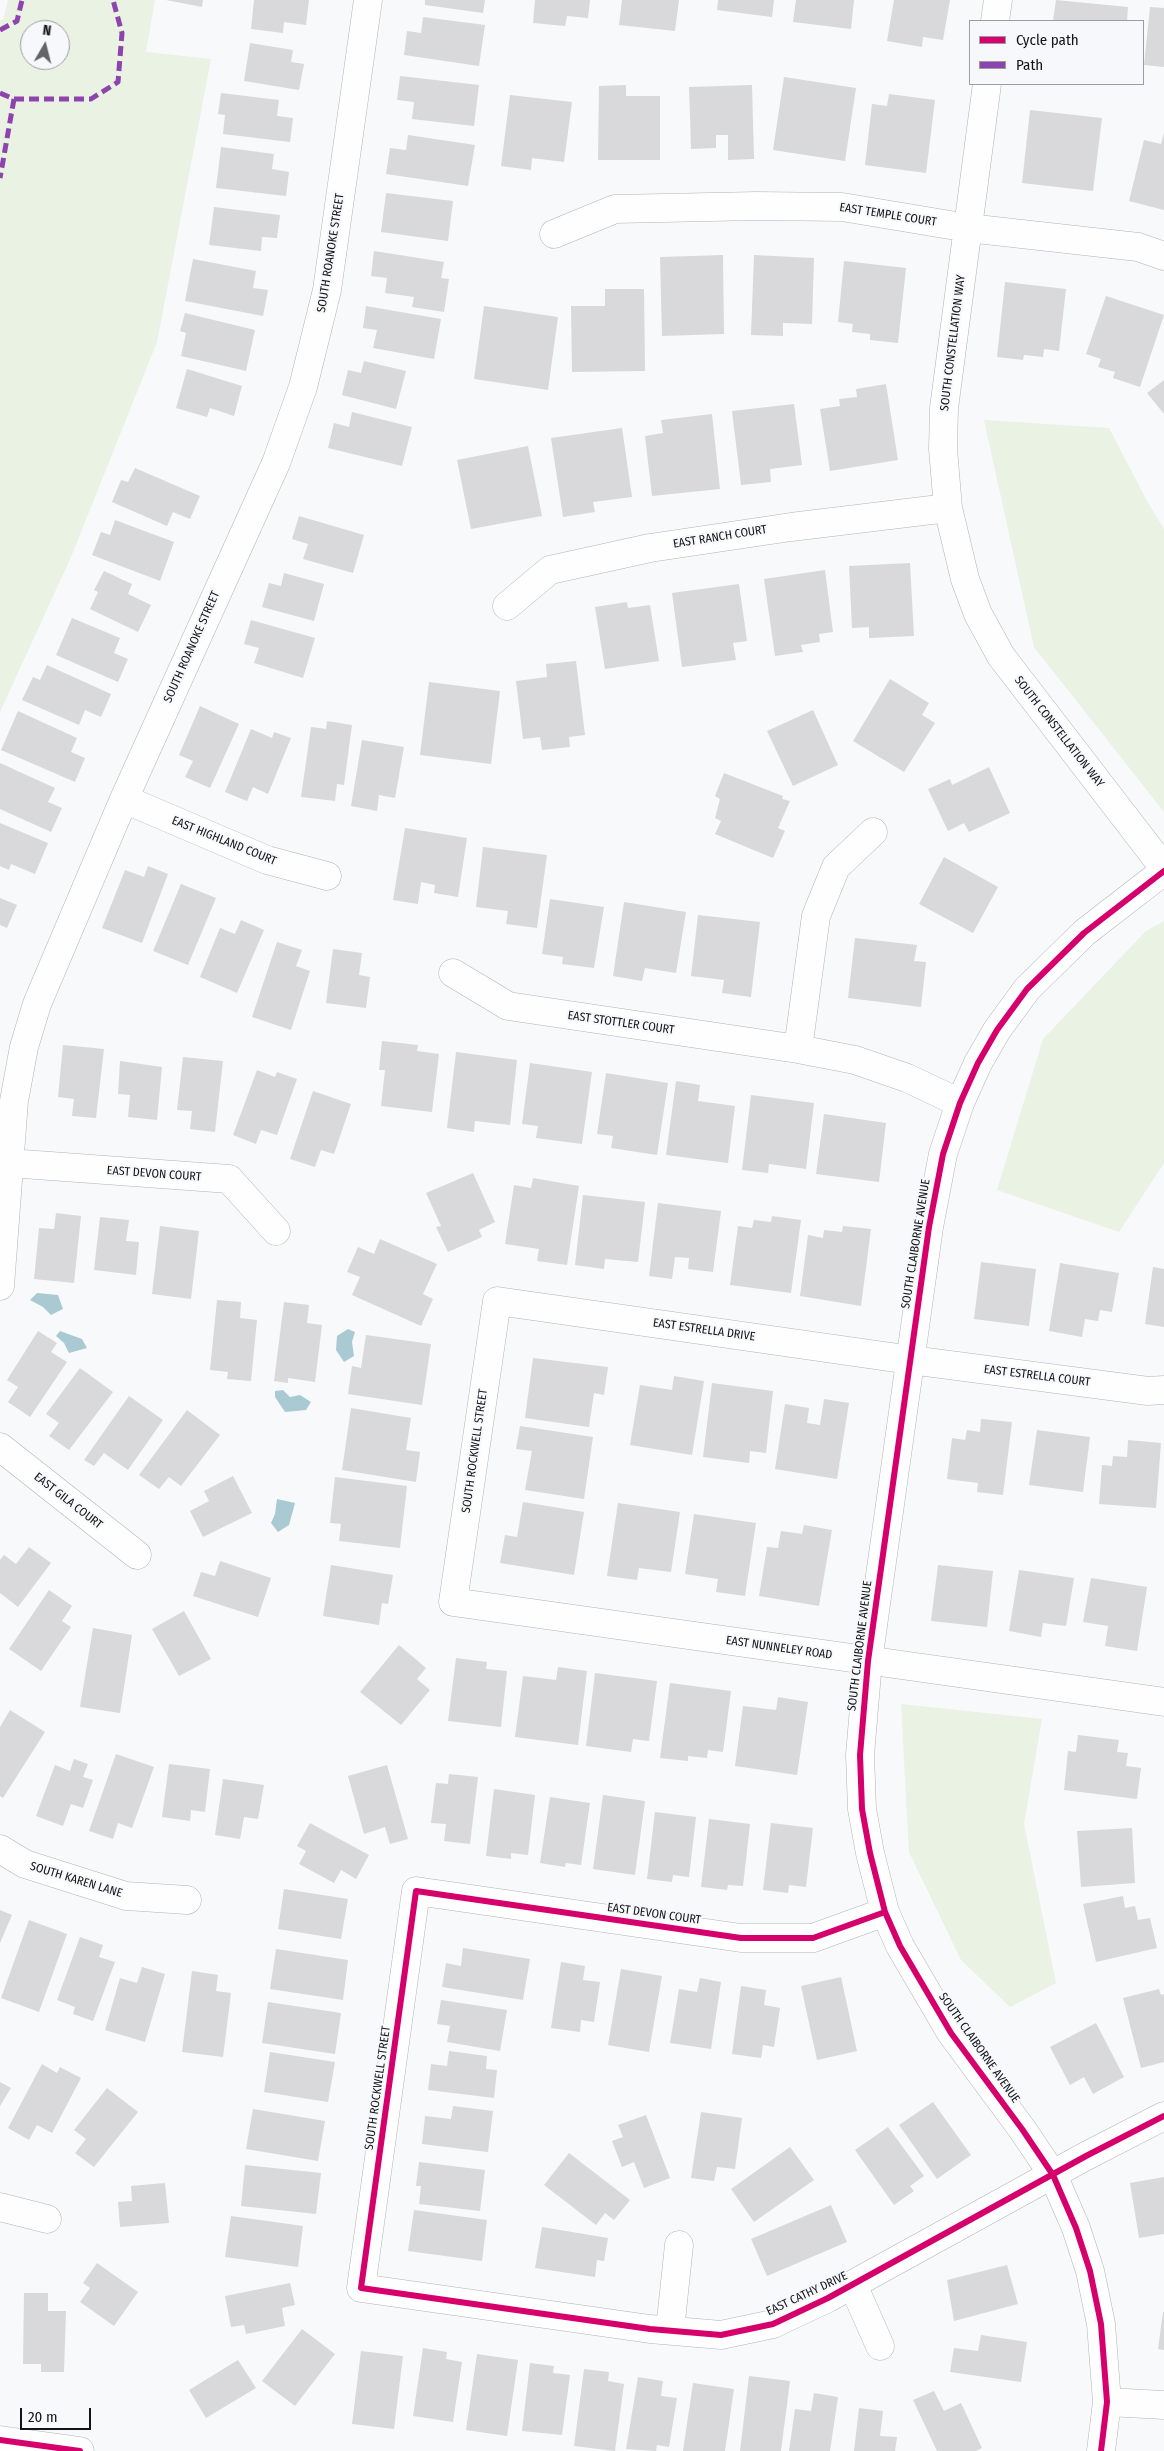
<!DOCTYPE html>
<style>
body{margin:0}
#map{position:relative;width:1164px;height:2451px;overflow:hidden;background:#f8f9fb;font-family:"Fira Sans Condensed",sans-serif}
canvas{display:block}
.legend{position:absolute;left:969px;top:20px;width:175px;height:65px;box-sizing:border-box;background:#f7f8fc;border:1px solid #9c9da0;margin:0;padding:6px 9px;list-style:none;font-size:15px;color:#131415}
.legend li{display:flex;align-items:center;gap:10px;height:25px}
.legend b{width:25px;border:1px solid #9c9da0}
.north{position:absolute;left:20px;top:20px;width:50px;height:50px;box-sizing:border-box;background:#f7f8fc;border:1px solid #9c9da0;border-radius:50%;rotate:8deg;font-size:14px;font-weight:700;line-height:20px;text-align:center;color:#131415}
.north::after{content:'';display:block;margin:auto;width:18px;height:22px;background:#636466;clip-path:polygon(50% 0,100% 100%,50% 72%,0 100%)}
.scale{position:absolute;left:20px;top:2408px;width:71px;height:22px;box-sizing:border-box;border:2px solid #131415;border-top:0;padding-left:6px;font-size:15px;line-height:18px;white-space:nowrap;color:#131415;-webkit-text-stroke:4px #f7f8fc;paint-order:stroke}
</style>
<div id="map">
<canvas width="1164" height="2451"></canvas>
<ul class="legend">
<li><b style="height:6px;background:#d6006c"></b>Cycle path</li>
<li><b style="height:6px;background:#8e44ad"></b>Path</li>
</ul>
<div class="north">N</div>
<div class="scale">20 m</div>
</div>
<script>
const context = document.querySelector('canvas').getContext('2d');
context.lineJoin = 'round';
function fill(path, color) {
  context.fillStyle = color;
  context.fill(path, 'evenodd');
}
function toPath(rows) {
  const path = new Path2D();
  for (const r of rows) {
    path.moveTo(r[0], r[1]);
    for (let i = 2; i < r.length; i += 2) path.lineTo(r[i], r[i + 1]);
  }
  return path;
}
function stroke(path, color, width, dash) {
  context.strokeStyle = color;
  context.lineWidth = width;
  context.lineCap = dash ? 'butt' : 'round';
  context.setLineDash(dash || []);
  context.stroke(path);
}
function write(font, color, halo, rows, align = 'center') {
  context.font = font + ' "Fira Sans Condensed",sans-serif';
  context.lineWidth = 4;
  context.setLineDash([]);
  context.textBaseline = 'middle';
  context.strokeStyle = halo;
  context.fillStyle = color;
  for (const [text, x, y, turn = 0] of rows) {
    context.save();
    context.translate(x, y);
    context.rotate((+turn || 0) * Math.PI / 180);
    context.textAlign = isNaN(turn) ? turn : align;
    if (halo) context.strokeText(text, 0, 0);
    context.fillText(text, 0, 0);
    context.restore();
  }
}
const green = toPath([
 [8,0,155,0,146,52,211,59,157,342,71,557,0,712,0,20,3,20],
 [30,30,60,30,60,60,30,60],
 [984,420,1109,428,1147,501,1164,529,1164,812,1034,647],
 [1164,921,1164,1163,1119,1232,997,1190,1043,1039,1146,931],
 [901,1704,1042,1719,1024,1824,1056,1983,1010,2007,961,1960,909,1852]
]);
const water = toPath([
 [37,1293,58,1295,63,1309,51,1315,43,1307,30,1300],
 [348,1329,355,1332,352,1342,354,1356,344,1362,336,1350,337,1336],
 [60,1331,82,1339,87,1348,69,1353,64,1343,56,1336],
 [283,1390,290,1397,300,1395,311,1402,306,1410,285,1412,275,1397,275,1391],
 [277,1499,295,1503,289,1525,278,1532,271,1523,275,1514]
]);
const building = toPath([
 [166,0,203,0,202,7],
 [254,0,309,0,306,25,284,22,283,33,251,29],
 [425,0,485,0,483,13,425,5],
 [535,0,590,0,588,18,567,16,565,26,533,23],
 [622,0,679,0,675,31,619,25],
 [718,0,774,0,772,17,717,10],
 [796,0,854,0,851,29,793,22],
 [894,0,950,0,943,40,923,37,922,47,887,41],
 [1056,0,1128,7,1127,21,1053,21],
 [1150,7,1164,8,1164,67,1144,65],
 [423,17,485,25,479,66,404,55,407,31,421,33],
 [250,43,293,50,291,62,304,64,299,90,244,81],
 [400,76,479,85,474,126,412,119,414,102,397,100],
 [784,77,856,88,845,161,773,150],
 [626,85,626,96,660,96,660,160,598,160,599,86],
 [752,85,754,159,728,160,728,135,716,135,716,148,691,149,689,87],
 [221,93,279,100,277,116,293,118,290,142,223,134,225,115,218,114],
 [889,94,935,100,926,173,865,165,872,104,887,106],
 [510,95,572,102,564,162,532,158,531,170,501,166],
 [1030,110,1102,118,1093,191,1022,183],
 [1164,133,1164,210,1129,201,1144,140,1161,144],
 [408,135,475,145,468,186,386,174,390,148,406,150],
 [221,147,274,154,272,169,289,172,286,196,216,188],
 [386,193,453,201,448,241,381,232],
 [214,207,280,215,277,238,262,237,261,251,209,245],
 [374,251,444,262,441,278,449,279,444,312,412,307,414,297,385,293,387,278,371,276],
 [723,255,724,334,662,336,660,257],
 [754,255,814,258,812,324,783,323,783,336,751,335],
 [193,259,256,271,253,288,268,290,263,316,185,301],
 [844,261,906,268,898,343,870,340,870,334,852,332,853,324,838,322],
 [1005,282,1066,289,1059,351,1044,349,1043,357,1024,355,1023,360,997,357],
 [605,289,644,289,645,371,572,372,571,306,605,306],
 [1106,296,1164,315,1140,387,1113,378,1115,372,1098,367,1101,359,1086,354],
 [366,306,441,319,434,359,373,348,377,330,363,328],
 [484,306,558,317,548,390,474,379],
 [185,313,255,330,246,371,181,356,186,333,180,331],
 [364,361,406,371,396,409,342,395,348,370,361,373],
 [187,369,242,386,234,416,210,408,207,417,176,408],
 [1164,380,1164,414,1147,393],
 [886,384,898,460,830,471,820,409,840,406,839,399,857,397,856,389],
 [794,404,802,465,770,469,771,482,741,485,732,411],
 [352,412,412,427,402,466,328,448,334,423,349,427],
 [712,414,720,489,652,496,645,436,663,433,661,420],
 [622,428,632,497,593,502,595,512,563,517,551,438],
 [528,446,542,516,471,529,457,460],
 [135,468,200,496,190,519,173,512,167,526,112,502,121,480,128,482],
 [299,516,364,535,353,573,303,559,308,544,292,539],
 [115,520,174,542,160,581,92,555,101,532,110,535],
 [910,563,914,636,869,638,869,627,852,628,849,566],
 [825,570,833,632,819,634,820,642,801,645,803,652,775,656,764,579],
 [104,571,132,584,128,594,151,605,138,632,90,609,98,592,94,590],
 [284,573,324,584,314,621,262,607,269,583,281,586],
 [739,584,747,641,733,643,736,660,682,667,672,593],
 [627,602,628,608,650,605,659,661,605,669,595,607],
 [72,618,120,638,114,653,128,659,118,682,56,655],
 [251,620,315,638,303,678,254,663,259,648,244,644],
 [576,661,585,735,569,737,570,747,542,750,540,737,523,739,516,681,547,677,546,664],
 [47,665,111,694,101,717,85,710,79,725,22,700,33,677,40,680],
 [890,679,929,703,922,715,935,723,904,772,853,741],
 [429,682,500,691,491,764,420,755],
 [200,706,239,724,210,788,185,777,193,761,179,755],
 [813,710,838,765,793,786,767,731],
 [18,711,77,738,71,752,85,758,75,782,1,750],
 [327,721,352,725,344,785,337,784,335,801,301,797,311,727,326,729],
 [251,729,272,738,274,732,291,738,268,794,253,787,247,801,225,792],
 [362,740,404,747,395,798,379,795,377,811,351,806],
 [0,763,55,788,48,802,62,808,51,832,0,809],
 [989,767,1010,813,969,832,964,823,948,831,928,789,950,779,952,785],
 [724,773,783,796,782,799,790,801,778,828,785,831,773,858,715,834,721,821,715,818,720,799,715,796],
 [0,823,48,843,35,874,11,864,9,870,0,866],
 [405,828,467,838,458,897,434,893,435,885,421,882,418,904,393,900],
 [483,847,547,855,537,928,506,924,508,911,476,907],
 [944,857,998,887,973,933,919,904],
 [148,866,168,874,142,943,102,928,125,870,144,877],
 [181,884,216,898,188,965,153,951],
 [0,898,17,905,7,928,0,925],
 [550,899,604,907,594,968,562,964,563,957,542,954],
 [624,902,686,912,676,973,645,968,642,981,613,976],
 [698,915,760,922,751,997,722,993,724,980,691,976],
 [241,920,264,930,237,993,200,977,220,928,235,934],
 [855,938,917,945,914,961,926,962,921,1007,848,998],
 [277,942,302,950,296,966,310,971,291,1030,252,1017],
 [333,949,362,953,359,975,370,977,366,1008,326,1003],
 [382,1041,418,1045,417,1051,439,1054,432,1112,381,1106,385,1070,379,1070],
 [63,1045,104,1049,96,1118,72,1116,74,1099,58,1097],
 [456,1052,517,1060,510,1125,475,1121,474,1132,447,1128],
 [183,1057,223,1061,215,1132,190,1129,192,1111,177,1110],
 [120,1061,162,1067,157,1120,128,1117,130,1095,118,1094],
 [530,1063,592,1072,582,1144,536,1138,538,1126,522,1124],
 [257,1070,275,1077,277,1072,297,1079,277,1135,261,1130,256,1144,233,1135],
 [606,1073,668,1083,657,1155,611,1148,613,1136,597,1134],
 [676,1081,700,1085,698,1101,735,1106,728,1163,666,1155],
 [313,1091,351,1104,334,1154,321,1150,315,1167,290,1159],
 [751,1095,814,1103,806,1169,769,1164,768,1173,742,1170],
 [824,1114,886,1123,879,1182,816,1174],
 [473,1173,495,1222,479,1230,482,1237,448,1252,436,1227,441,1226,426,1193],
 [533,1178,579,1186,567,1265,537,1261,539,1249,505,1244,514,1185,531,1188],
 [583,1195,645,1202,638,1262,605,1259,604,1269,575,1265],
 [658,1203,721,1211,713,1272,688,1269,689,1258,675,1257,672,1279,649,1276],
 [56,1213,81,1216,74,1283,34,1279,39,1228,54,1229],
 [772,1216,801,1220,791,1293,730,1285,738,1226,752,1228,754,1220,771,1222],
 [100,1217,129,1220,126,1241,139,1242,136,1275,94,1270],
 [160,1226,199,1231,191,1299,152,1294],
 [843,1226,871,1229,861,1306,800,1296,808,1235,823,1238,824,1230,842,1232],
 [380,1239,437,1264,423,1294,433,1299,421,1326,352,1295,360,1277,347,1272,358,1247,374,1254],
 [981,1262,1036,1269,1029,1326,974,1319],
 [1060,1263,1119,1273,1112,1312,1100,1310,1098,1321,1085,1319,1082,1337,1049,1331],
 [1153,1267,1164,1269,1164,1327,1145,1324],
 [217,1300,241,1302,240,1318,257,1320,251,1381,227,1379,228,1372,210,1370],
 [284,1302,309,1305,307,1323,322,1325,315,1382,288,1378,288,1383,274,1381],
 [38,1331,57,1343,51,1352,67,1362,30,1417,8,1402,18,1387,7,1380],
 [366,1335,431,1344,422,1405,348,1394,352,1366,361,1368],
 [533,1358,608,1367,604,1395,594,1393,589,1427,525,1418],
 [80,1368,113,1392,69,1450,49,1436,59,1423,46,1414],
 [674,1376,704,1381,692,1455,630,1445,640,1385,672,1390],
 [712,1383,773,1391,766,1453,750,1451,749,1463,703,1457],
 [129,1396,163,1420,128,1470,104,1453,94,1466,84,1460],
 [824,1399,849,1403,837,1479,775,1469,785,1404,809,1408,807,1423,820,1425],
 [351,1408,411,1418,406,1450,420,1452,416,1482,342,1470],
 [187,1410,220,1435,181,1486,169,1477,159,1489,139,1475],
 [981,1419,1012,1422,1003,1495,977,1492,978,1483,947,1479,952,1438,965,1440,967,1430,980,1432],
 [520,1426,593,1437,584,1499,525,1490,532,1451,516,1449],
 [1037,1430,1090,1437,1083,1492,1029,1485],
 [1128,1440,1161,1443,1156,1508,1099,1504,1102,1465,1112,1466,1113,1456,1127,1457],
 [233,1476,252,1513,203,1537,190,1511,209,1501,204,1491],
 [335,1477,407,1486,400,1548,339,1541,341,1524,330,1523],
 [523,1502,584,1512,574,1575,500,1563,505,1535,517,1537],
 [618,1503,680,1512,671,1572,639,1568,637,1580,607,1576],
 [694,1514,756,1523,745,1596,716,1592,718,1579,685,1574],
 [804,1525,832,1530,819,1606,759,1596,767,1547,778,1548,781,1531,802,1534],
 [29,1547,51,1563,18,1607,0,1593,0,1560,4,1555,16,1564],
 [220,1561,271,1578,258,1617,193,1596,201,1572,215,1576],
 [331,1565,393,1575,388,1604,382,1603,379,1625,323,1616],
 [938,1565,993,1571,987,1627,931,1621],
 [1019,1570,1074,1578,1066,1626,1043,1623,1041,1637,1009,1631],
 [1091,1578,1147,1587,1137,1651,1105,1646,1108,1626,1083,1622],
 [49,1590,72,1606,62,1621,71,1627,41,1671,9,1649],
 [184,1611,211,1659,179,1676,152,1629],
 [93,1628,132,1635,120,1713,80,1707],
 [399,1645,426,1668,417,1679,430,1690,401,1725,360,1692],
 [456,1658,487,1662,486,1669,507,1671,501,1727,448,1721],
 [558,1667,587,1671,578,1745,515,1737,523,1676,556,1680],
 [595,1673,657,1681,649,1741,633,1739,631,1752,586,1746],
 [670,1683,731,1691,723,1752,708,1750,707,1758,688,1756,688,1761,660,1758],
 [778,1697,808,1702,797,1775,735,1766,743,1706,776,1710],
 [10,1710,45,1732,3,1798,0,1796,0,1727],
 [1078,1735,1119,1740,1117,1752,1128,1753,1126,1766,1141,1768,1137,1799,1064,1790,1068,1751,1076,1752],
 [116,1754,154,1767,132,1828,118,1823,113,1839,89,1831],
 [74,1759,88,1764,83,1777,93,1780,83,1808,71,1804,63,1826,36,1816,55,1765,70,1771],
 [169,1764,210,1769,205,1812,191,1810,190,1821,162,1817],
 [387,1765,408,1839,390,1844,385,1827,364,1834,348,1776],
 [449,1774,478,1777,470,1844,444,1841,446,1824,431,1823,436,1783,448,1784],
 [223,1779,264,1785,258,1819,244,1817,240,1839,215,1835],
 [494,1789,535,1795,528,1855,511,1853,511,1859,486,1856],
 [603,1795,645,1801,635,1875,593,1869],
 [550,1797,590,1803,581,1865,566,1863,565,1867,540,1863],
 [655,1812,696,1817,689,1877,673,1875,672,1882,647,1879],
 [709,1819,750,1824,743,1886,728,1885,727,1890,701,1887],
 [310,1823,369,1855,356,1879,341,1870,334,1883,299,1864,306,1851,297,1846],
 [771,1823,813,1828,806,1887,789,1885,788,1893,763,1890],
 [1132,1828,1135,1883,1081,1887,1077,1831],
 [284,1889,348,1899,341,1939,278,1929],
 [1123,1896,1125,1908,1135,1906,1138,1920,1150,1918,1157,1948,1096,1962,1083,1904],
 [0,1910,12,1915,0,1943],
 [29,1920,67,1934,39,2012,1,1998],
 [80,1937,103,1945,99,1957,115,1962,93,2021,73,2014,75,2007,57,2000],
 [463,1948,530,1959,523,2000,442,1987,446,1963,461,1966],
 [276,1949,348,1960,343,2000,270,1989],
 [561,1962,585,1966,583,1980,600,1982,594,2022,581,2020,580,2032,551,2028],
 [142,1967,165,1974,145,2042,105,2030,120,1978,137,1983],
 [621,1969,662,1976,649,2052,608,2045],
 [192,1971,218,1975,216,1991,231,1993,223,2057,182,2052],
 [841,1977,857,2051,817,2060,801,1986],
 [700,1978,721,1982,711,2049,670,2043,679,1989,697,1992],
 [741,1986,766,1990,764,2005,780,2008,774,2047,763,2045,761,2058,732,2054],
 [1159,1989,1161,1995,1164,1994,1164,2062,1141,2068,1123,1998],
 [441,2000,507,2010,500,2051,447,2042,450,2026,437,2024],
 [268,2002,341,2013,335,2054,262,2043],
 [1096,2023,1124,2077,1093,2094,1084,2077,1070,2085,1050,2047],
 [449,2051,487,2056,486,2069,497,2070,494,2098,428,2090,431,2064,447,2066],
 [270,2052,335,2062,328,2102,264,2092],
 [42,2064,57,2073,60,2067,81,2078,52,2133,37,2125,29,2140,8,2128],
 [0,2082,11,2088,0,2106],
 [107,2088,138,2112,94,2167,75,2153,86,2139,74,2130],
 [933,2102,971,2155,937,2179,899,2125],
 [453,2106,493,2111,488,2152,422,2144,425,2116,451,2119],
 [253,2109,325,2121,318,2161,246,2149],
 [701,2112,742,2118,735,2169,717,2167,714,2181,691,2178],
 [646,2115,670,2178,644,2188,634,2162,622,2167,612,2141,623,2137,618,2125],
 [888,2127,924,2176,910,2186,914,2191,894,2205,855,2150],
 [790,2147,814,2180,754,2222,731,2189],
 [569,2153,630,2200,614,2220,605,2213,596,2225,544,2185],
 [419,2162,485,2170,480,2211,419,2204,421,2186,416,2186],
 [245,2165,321,2173,316,2214,241,2206],
 [1164,2177,1164,2234,1139,2238,1130,2183],
 [165,2183,169,2223,120,2227,118,2202,132,2201,131,2186],
 [831,2205,847,2242,767,2276,751,2239],
 [414,2210,487,2220,482,2261,408,2251],
 [231,2216,303,2226,298,2267,225,2257],
 [542,2227,608,2238,604,2261,597,2260,595,2277,535,2268],
 [97,2263,138,2292,114,2326,80,2302,90,2288,83,2283],
 [1007,2265,1018,2304,954,2321,947,2280],
 [290,2283,295,2305,282,2308,285,2326,246,2334,244,2325,231,2327,225,2296],
 [24,2293,48,2293,48,2311,66,2311,64,2372,41,2372,41,2364,23,2364],
 [1163,2312,1164,2312,1164,2350,1158,2349],
 [302,2329,335,2354,295,2406,262,2381],
 [981,2335,1027,2342,1021,2382,950,2372,954,2348,978,2351],
 [423,2348,447,2352,446,2359,462,2362,453,2422,413,2416],
 [361,2351,403,2356,394,2429,352,2424],
 [477,2354,518,2360,507,2436,466,2430],
 [238,2360,256,2388,206,2418,189,2390],
 [530,2363,554,2366,553,2373,570,2375,562,2435,522,2431],
 [584,2369,609,2372,608,2381,624,2384,615,2451,574,2446],
 [749,2376,790,2381,781,2451,740,2451],
 [638,2377,663,2381,661,2396,677,2398,669,2447,657,2445,656,2451,626,2449],
 [693,2383,734,2389,725,2451,683,2451],
 [934,2391,944,2411,961,2403,982,2448,976,2451,937,2451,913,2400],
 [814,2393,838,2397,830,2451,789,2451,795,2409,811,2411],
 [859,2408,883,2411,880,2436,897,2437,895,2451,854,2451]
]);
const street = toPath([
 [995,21,998,0],
 [987,84,944,408,943,449,948,508,965,579,978,614,1001,656,1164,868],
 [554,234,615,209,757,206,842,207,968,228,1138,247,1164,256],
 [507,606,550,570,650,548,791,527,948,508],
 [124,799,267,860,327,876],
 [453,973,508,1006,798,1049,855,1060,907,1078,960,1103],
 [798,1049,816,916,836,867,873,832],
 [9,1163,229,1179,276,1231],
 [0,1286,14,1101,24,1047,37,1004,124,799,276,463,303,387,327,290,368,0],
 [1164,1390,1148,1391,911,1360,497,1301,453,1602,1164,1702],
 [0,1447,137,1555],
 [0,1849,25,1864,126,1896,187,1900],
 [885,1912,813,1938,741,1938,416,1891,361,2288,650,2329,721,2335,773,2324,828,2298,1086,2156,1164,2116],
 [0,2207,47,2219],
 [853,2285,880,2346],
 [670,2330,679,2245],
 [1107,2402,1164,2405],
 [0,2440,80,2451],
 [1101,2451,1107,2402,1101,2324,1090,2271,1076,2228,1053,2175,1022,2129,951,2033,900,1946,885,1912,870,1853,862,1809,860,1755,868,1661,929,1227,943,1154,960,1103,978,1063,997,1030,1027,989,1084,933,1164,871]
]);
const quiet = toPath([
 [0,30,17,21,22,0],
 [0,93,14,99,0,178],
 [14,99,91,99,118,82,122,33,113,0]
]);
const cycleway = toPath([
 [885,1912,813,1938,741,1938,416,1891,361,2288,650,2329,721,2335,773,2324,828,2298,1086,2156,1164,2116],
 [0,2440,80,2451],
 [1101,2451,1107,2402,1101,2324,1090,2271,1076,2228,1053,2175,1022,2129,951,2033,900,1946,885,1912,870,1853,862,1809,860,1755,868,1661,929,1227,943,1154,960,1103,978,1063,997,1030,1027,989,1084,933,1164,871]
]);
const streetNames = [
 ["EAST TEMPLE COURT",888,215,9],
 ["SOUTH ROANOKE STREET",331,253,-81],
 ["SOUTH CONSTELLATION WAY",953,343,-83],
 ["EAST RANCH COURT",720,537,-9],
 ["SOUTH ROANOKE STREET",192,647,-66],
 ["SOUTH CONSTELLATION WAY",1059,732,52],
 ["EAST HIGHLAND COURT",224,841,22],
 ["EAST STOTTLER COURT",621,1023,8],
 ["EAST DEVON COURT",154,1174,4],
 ["SOUTH CLAIBORNE AVENUE",916,1244,-81],
 ["EAST ESTRELLA DRIVE",704,1330,8],
 ["EAST ESTRELLA COURT",1037,1376,7],
 ["SOUTH ROCKWELL STREET",475,1451,-82],
 ["EAST GILA COURT",68,1501,38],
 ["SOUTH CLAIBORNE AVENUE",860,1646,-83],
 ["EAST NUNNELEY ROAD",779,1648,8],
 ["SOUTH KAREN LANE",76,1880,17],
 ["EAST DEVON COURT",654,1914,8],
 ["SOUTH CLAIBORNE AVENUE",979,2048,55],
 ["SOUTH ROCKWELL STREET",378,2088,-82],
 ["EAST CATHY DRIVE",807,2294,-25]
];
fill(green, '#e9f2e3');
fill(water, '#aacad3');
fill(building, '#d9d9db');
stroke(street, '#b3b3b5', 29);
stroke(street, '#fefefe', 28);
stroke(quiet, '#8e44ad', 5, [10, 5]);
stroke(cycleway, '#d6006c', 6);
write('12px', '#131415', '#f7f8fc', streetNames);
</script>
